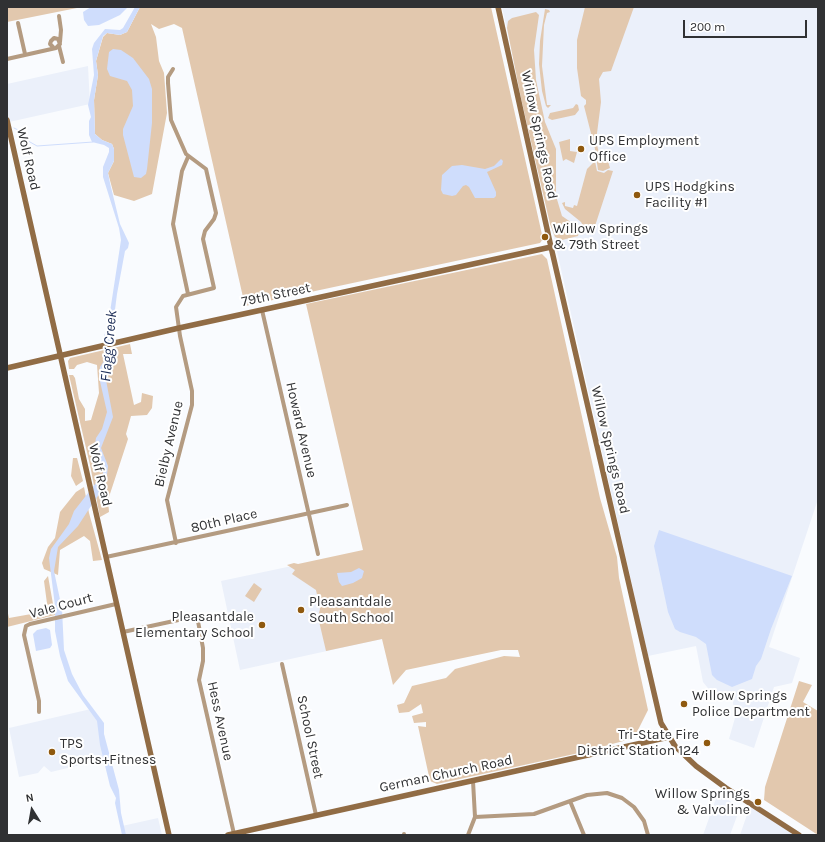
<!DOCTYPE html>
<style>
body{margin:0}
#map{position:relative;width:825px;height:842px;overflow:hidden;background:#f9fbfe;font-family:Karla,sans-serif}
canvas{display:block}
.frame{position:absolute;inset:0;border:8px solid #303133;pointer-events:none}
.north{position:absolute;left:12px;top:790px;width:40px;height:40px;-webkit-text-stroke:3px #fff;paint-order:stroke;rotate:349deg;font-size:11px;font-weight:700;line-height:16px;text-align:center;color:#303133}
.north::after{content:'';display:block;margin:auto;width:14px;height:18px;background:#303133;clip-path:polygon(50% 0,100% 100%,50% 72%,0 100%)}
.scale{position:absolute;left:683px;top:20px;width:124px;height:18px;box-sizing:border-box;border:2px solid #303133;border-top:0;padding-left:5px;font-size:12px;line-height:14px;white-space:nowrap;color:#303133;-webkit-text-stroke:3px #fff;paint-order:stroke}
</style>
<div id="map">
<canvas width="825" height="842"></canvas>
<div class="frame"></div>
<div class="north">N</div>
<div class="scale">200 m</div>
</div>
<script>
const context = document.querySelector('canvas').getContext('2d');
context.lineJoin = 'round';
function fill(path, color) {
  context.fillStyle = color;
  context.fill(path, 'evenodd');
}
function toPath(rows) {
  const path = new Path2D();
  for (const r of rows) {
    path.moveTo(r[0], r[1]);
    for (let i = 2; i < r.length; i += 2) path.lineTo(r[i], r[i + 1]);
  }
  return path;
}
function stroke(path, color, width, dash) {
  context.strokeStyle = color;
  context.lineWidth = width;
  context.lineCap = dash ? 'butt' : 'round';
  context.setLineDash(dash || []);
  context.stroke(path);
}
function write(font, color, halo, rows, align = 'center') {
  context.font = font + ' Karla,sans-serif';
  context.lineWidth = 4;
  context.setLineDash([]);
  context.textBaseline = 'middle';
  context.strokeStyle = halo;
  context.fillStyle = color;
  for (const [text, x, y, turn = 0] of rows) {
    context.save();
    context.translate(x, y);
    context.rotate((+turn || 0) * Math.PI / 180);
    context.textAlign = isNaN(turn) ? turn : align;
    if (halo) context.strokeText(text, 0, 0);
    context.fillText(text, 0, 0);
    context.restore();
  }
}
const built = toPath([
 [502,7,818,7,818,499,769,647,800,658,792,683,774,687,754,748,729,739,735,718,732,695,716,698,703,682,696,646,648,656],
 [88,66,90,104,9,122,7,112,7,84],
 [363,551,382,639,240,670,221,581],
 [91,709,103,730,109,758,51,772,44,766,38,773,19,777,9,728],
 [718,793,740,808,730,835,703,835],
 [750,806,795,835,740,835],
 [158,818,162,835,124,835,122,826]
]);
const green = toPath([
 [7,7,82,7,7,22],
 [140,7,491,7,543,239,540,243,245,306,182,28,174,24,159,29,151,24,156,37,159,61,164,73,167,113,152,194,134,201,114,195,108,173,114,161,114,149,112,144,102,140,95,134,94,100,98,75,96,61,103,37,107,33,120,35,127,32],
 [585,7,634,7,611,71,603,72,599,79,601,102,596,141,599,153,608,161,610,168,603,171,598,170,596,157,594,156,595,149,584,106,586,104,586,100,581,96,577,68,577,40],
 [545,9,549,10,550,12,547,13,544,25,542,66,547,105,551,105,548,108,546,106,542,91,539,64,540,41],
 [536,12,539,15,534,50,536,80,545,122,556,149,556,196,562,216,575,225,579,231,578,236,562,240,555,237,550,224,521,98,507,28,508,21,512,18],
 [576,104,578,105,579,110,575,115,552,120,548,118,550,113,573,108],
 [570,139,570,151,577,152,574,163,566,159,563,161,559,142],
 [595,161,597,171,604,173,608,170,613,171,595,226,590,232,586,231,581,222,565,209,562,203,565,202,565,206,573,208,574,205,577,206,587,169],
 [542,254,547,259,600,498,617,557,619,578,648,710,637,732,627,740,579,753,437,784,430,781,418,726,426,727,426,722,414,723,412,716,423,713,421,704,409,712,399,713,397,705,404,703,412,686,446,678,455,669,504,656,520,657,518,650,501,650,406,670,393,685,382,639,326,651,318,617,320,609,316,590,292,574,295,570,287,565,294,563,298,564,363,550,306,304],
 [130,344,132,354,123,354,134,405,141,402,142,393,153,396,152,408,147,415,131,416,126,434,128,439,108,500,109,512,100,517,90,465,69,375,73,375,75,378,79,399,85,409,85,421,91,420,99,393,97,365,87,362,77,365,74,369,69,369,68,361,70,358],
 [73,458,77,458,83,481,76,486,71,476],
 [84,487,89,513,102,560,93,561,90,541,84,536,60,550,58,575,44,569,42,563,48,547,55,538,60,512,76,492],
 [48,576,55,615,7,627,7,609,9,618,48,611,44,581],
 [254,583,262,589,254,602,245,596],
 [799,681,812,685,803,702,818,711,818,835,764,800,765,787]
]);
const water = toPath([
 [91,7,128,7,120,15,99,25,88,26,84,20,83,12],
 [135,7,140,7,127,32,120,35,107,33,103,36,96,61,98,75,94,100,95,134,102,140,112,144,114,149,114,161,108,173,110,183,120,224,129,243,128,248,125,251,117,294,106,380,113,417,101,448,108,466,107,475,104,487,89,509,78,526,58,547,54,571,62,609,64,650,72,674,83,695,104,723,104,734,119,790,121,813,126,835,122,835,115,803,116,798,110,786,100,745,97,721,68,681,60,656,55,631,55,606,49,558,51,549,69,524,74,511,103,474,103,469,96,451,95,444,96,438,102,429,107,412,99,377,100,367,106,358,104,336,108,325,121,240,119,228,103,177,103,167,109,152,109,148,104,145,92,142,89,135,89,121,91,117,88,105,94,75,92,49,94,43,105,29,120,30,123,28],
 [113,49,121,50,133,58,149,79,152,89,152,123,147,169,146,174,141,178,134,177,123,135,123,129,133,106,132,90,127,81,110,76,107,69,109,52],
 [501,159,503,161,502,165,487,172,496,192,496,196,494,198,475,198,469,187,466,185,463,186,456,195,452,196,443,194,441,190,442,175,452,166,462,165,485,169,494,166],
 [659,530,792,576,771,629,761,659,756,666,752,679,732,687,717,680,712,675,706,644,696,637,680,632,675,629,668,612,654,546],
 [359,568,364,571,362,578,353,583,342,586,339,582,337,573,351,572],
 [46,628,50,630,52,645,50,648,36,651,33,634,37,630]
]);
const stream = toPath([
 [14,128,20,131,23,138,37,146,93,142]
]);
const street = toPath([
 [59,16,61,30,60,42],
 [18,23,25,54],
 [59,46,63,62],
 [7,59,56,48,60,44,58,39,54,38,51,41,50,44,53,47],
 [173,69,168,77,168,83,171,120,186,154,206,169,216,213,214,219,205,231,203,239,214,288,183,296,176,307,180,336,192,391,192,405,167,500,176,543],
 [188,294,173,224,182,171,188,157],
 [262,310,318,554],
 [106,557,347,505],
 [123,632,197,616,203,648,203,661,199,680,234,834],
 [282,664,316,815],
 [39,712,39,701,24,635,26,626,30,624,116,604],
 [570,801,584,835],
 [475,817,534,814,587,795,607,793,622,798,634,807,644,821,648,835],
 [404,835,404,834],
 [468,835,475,817,473,781]
]);
const secondary = toPath([
 [498,7,551,247,661,723,675,746,696,766,726,788,799,835],
 [7,120,169,835],
 [7,368,179,328,551,247],
 [228,835,669,737]
]);
const markers = [
 [581,149,4,"#8f590e"],
 [637,195,4,"#8f590e"],
 [545,237,4,"#8f590e"],
 [301,610,4,"#8f590e"],
 [262,625,4,"#8f590e"],
 [684,704,4,"#8f590e"],
 [707,743,4,"#8f590e"],
 [52,752,4,"#8f590e"],
 [758,802,4,"#8f590e"]
];
const streetNames = [
 ["Willow Springs Road",539,135,78],
 ["Wolf Road",28,159,77],
 ["79th Street",276,295,-12],
 ["Howard Avenue",301,430,77],
 ["Bielby Avenue",169,444,-77],
 ["Willow Springs Road",610,450,77],
 ["Wolf Road",100,475,77],
 ["80th Place",224,521,-13],
 ["Vale Court",61,606,-15],
 ["Hess Avenue",220,721,78],
 ["School Street",310,737,78],
 ["German Church Road",446,774,-12]
];
const poiNames = [
 ["UPS Employment",589,141],
 ["Office",589,157],
 ["UPS Hodgkins",645,187],
 ["Facility #1",645,203],
 ["Willow Springs",553,229],
 ["& 79th Street",553,245],
 ["Pleasantdale",309,602],
 ["South School",309,618],
 ["Pleasantdale",254,617,"right"],
 ["Elementary School",254,633,"right"],
 ["Willow Springs",692,696],
 ["Police Department",692,712],
 ["Tri-State Fire",699,735,"right"],
 ["District Station 124",699,751,"right"],
 ["TPS",60,744],
 ["Sports+Fitness",60,760],
 ["Willow Springs",750,794,"right"],
 ["& Valvoline",750,810,"right"]
];
const waterNames = [
 ["Flagg Creek",109,346,-85]
];
fill(built, '#ebf0fa');
fill(green, '#e2c8ae');
fill(water, '#cfddfc');
stroke(stream, '#cfddfc', 1);
stroke(street, '#b49b81', 4);
stroke(secondary, '#916c45', 5.5);
for (const [x, y, r, color] of markers) {
  const dot = new Path2D();
  dot.arc(x, y, r, 0, 2 * Math.PI);
  context.fillStyle = color;
  context.fill(dot);
  stroke(dot, '#fff', 1.5);
}
write('14px', '#303133', '#fff', streetNames);
write('14px', '#303133', '#fff', poiNames, 'left');
write('italic 15px', '#22325b', '#fff', waterNames);
</script>
